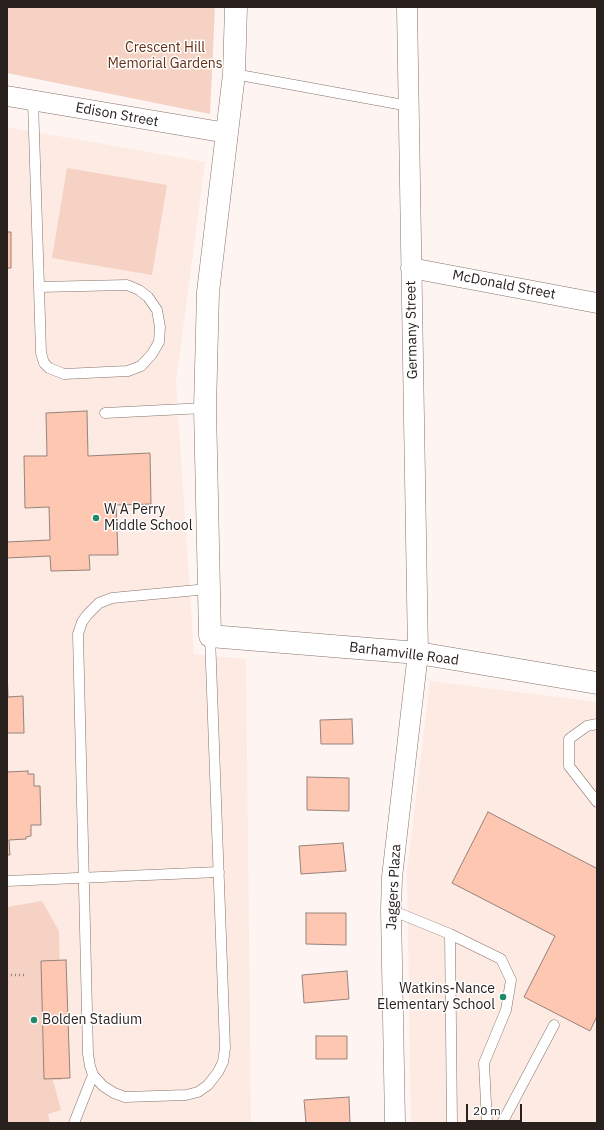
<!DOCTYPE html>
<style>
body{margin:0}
#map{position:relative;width:604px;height:1130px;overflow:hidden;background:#fef5f2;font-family:"IBM Plex Sans",sans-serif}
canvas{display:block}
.frame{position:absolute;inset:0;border:8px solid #28211e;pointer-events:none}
.scale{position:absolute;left:466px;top:1104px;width:56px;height:18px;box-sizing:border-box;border:2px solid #28211e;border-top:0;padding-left:5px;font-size:12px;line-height:14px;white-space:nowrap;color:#28211e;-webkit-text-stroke:3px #fff;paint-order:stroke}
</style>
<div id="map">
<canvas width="604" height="1130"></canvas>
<div class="frame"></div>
<div class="scale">20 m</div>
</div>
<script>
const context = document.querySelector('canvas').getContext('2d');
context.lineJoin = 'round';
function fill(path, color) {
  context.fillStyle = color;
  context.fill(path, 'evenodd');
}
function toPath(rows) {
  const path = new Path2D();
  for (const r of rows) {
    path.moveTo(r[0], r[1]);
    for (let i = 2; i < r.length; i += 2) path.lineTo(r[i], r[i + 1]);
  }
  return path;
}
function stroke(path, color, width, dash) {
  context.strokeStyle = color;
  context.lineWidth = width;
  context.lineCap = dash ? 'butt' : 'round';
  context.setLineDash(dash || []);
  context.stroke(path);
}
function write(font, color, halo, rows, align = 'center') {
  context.font = font + ' "IBM Plex Sans",sans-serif';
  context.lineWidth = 3;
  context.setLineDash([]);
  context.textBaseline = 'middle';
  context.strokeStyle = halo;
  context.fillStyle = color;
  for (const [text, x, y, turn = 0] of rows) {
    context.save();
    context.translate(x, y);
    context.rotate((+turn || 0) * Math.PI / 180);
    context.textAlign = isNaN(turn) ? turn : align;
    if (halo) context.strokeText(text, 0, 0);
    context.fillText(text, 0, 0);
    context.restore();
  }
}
const built = toPath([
 [7,127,205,162,176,382,194,654,246,659,251,1123,7,1123],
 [430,681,597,702,597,1123,411,1123,407,871]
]);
const green = toPath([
 [7,7,215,7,210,114,7,73],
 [67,168,167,185,152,275,52,258],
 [42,901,59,931,62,1080,53,1080,61,1110,48,1114,50,1123,7,1123,7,907]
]);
const building = toPath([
 [7,232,11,232,11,268,7,268,7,232],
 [87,411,88,456,150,453,151,504,116,505,118,555,89,555,90,570,51,571,50,556,7,558,7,542,50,540,49,507,25,508,24,456,47,456,46,413,87,411],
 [7,668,8,697,23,696,24,733,7,733,7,668],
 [352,719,353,744,321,744,320,720,352,719],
 [28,771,28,774,34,774,34,786,40,786,41,825,31,825,31,836,26,837,26,839,9,840,10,855,7,855,7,772,28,771],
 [307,777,349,778,349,811,307,810,307,777],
 [488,812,596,868,597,865,597,1016,590,1031,524,997,555,936,452,883,488,812],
 [343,843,346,871,301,874,299,846,343,843],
 [306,913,346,913,346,945,306,944,306,913],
 [66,960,70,1078,44,1079,41,961,66,960],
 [347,971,349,999,304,1003,302,975,347,971],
 [316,1036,347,1036,347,1059,316,1059,316,1036],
 [349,1097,350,1123,306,1123,304,1100,349,1097]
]);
const path = toPath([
 [7,975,24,975]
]);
const lane = toPath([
 [234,74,409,106],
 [33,101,39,287,41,353,44,363,49,368,64,374,128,371,141,366,152,354,159,342,160,327,157,310,148,297,139,290,127,285,39,287],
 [105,413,205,408],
 [208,589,112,598,99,603,87,615,82,622,78,634,88,1054,90,1066,93,1075,103,1086,114,1093,125,1097,186,1095,198,1092,208,1085,218,1072,223,1062,225,1048,210,636],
 [597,724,587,726,569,739,569,766,597,802],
 [7,881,219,872],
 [391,910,450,934,501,959,511,980,506,1010,484,1063,487,1123],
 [450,934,452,1123],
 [74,1123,93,1075],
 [502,1123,554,1025]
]);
const street = toPath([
 [7,96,227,133],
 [411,268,597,303],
 [395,1123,391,910,392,877,418,653,407,7]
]);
const secondary = toPath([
 [236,7,234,74,208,292,205,408,210,636,418,653,597,683]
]);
const markers = [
 [96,518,4,"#1e8a68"],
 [503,997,4,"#1e8a68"],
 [34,1020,4,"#1e8a68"]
];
const parkNames = [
 ["Crescent Hill",165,48],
 ["Memorial Gardens",165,64]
];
const streetNames = [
 ["Edison Street",117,115,10],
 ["McDonald Street",504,285,11],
 ["Germany Street",412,330,-91],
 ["Barhamville Road",404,654,7],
 ["Jaggers Plaza",394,887,-87]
];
const poiNames = [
 ["W A Perry",104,510],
 ["Middle School",104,526],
 ["Watkins-Nance",495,989,"right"],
 ["Elementary School",495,1005,"right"],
 ["Bolden Stadium",42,1020]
];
fill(built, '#fceae3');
fill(green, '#f6d2c4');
fill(building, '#fdc7b1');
stroke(building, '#97837c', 1);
stroke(lane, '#86736b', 11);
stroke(street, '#86736b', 21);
stroke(secondary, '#86736b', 23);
stroke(path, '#8a827f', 2.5, [1, 3]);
stroke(lane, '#fff', 10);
stroke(street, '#fff', 20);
stroke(secondary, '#fff', 22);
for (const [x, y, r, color] of markers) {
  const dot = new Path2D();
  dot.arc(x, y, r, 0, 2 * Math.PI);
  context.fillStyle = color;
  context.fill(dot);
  stroke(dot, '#fff', 1.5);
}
write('14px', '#652e16', '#fff', parkNames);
write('14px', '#28211e', '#fff', streetNames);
write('14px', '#28211e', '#fff', poiNames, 'left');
</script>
